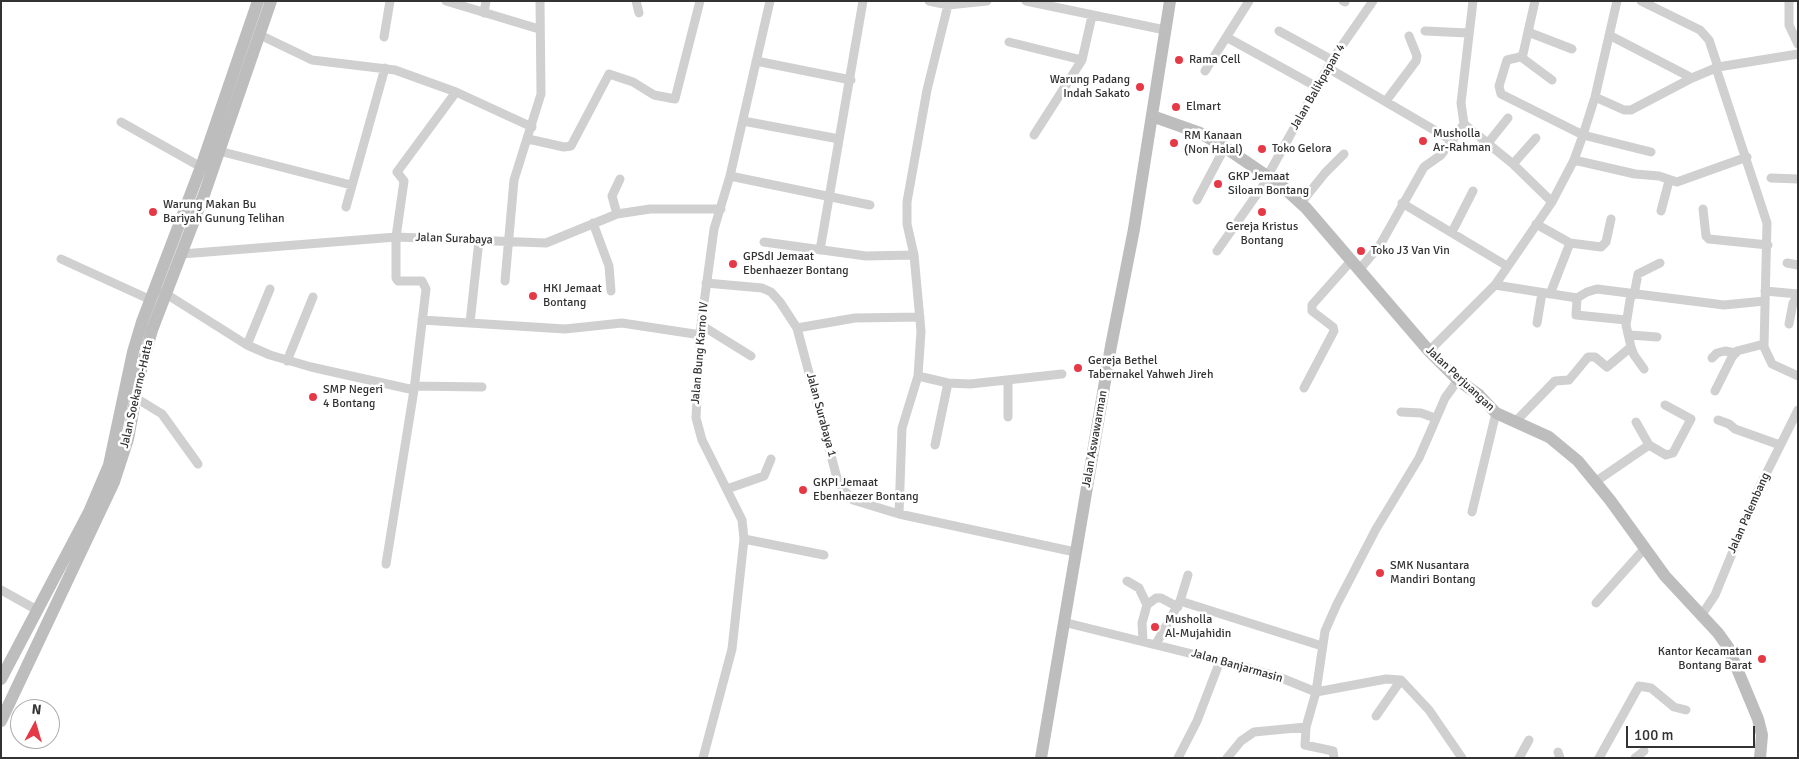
<!DOCTYPE html>
<style>
body{margin:0}
#map{position:relative;width:1799px;height:759px;overflow:hidden;background:#fff;font-family:Signika,sans-serif}
canvas{display:block}
.frame{position:absolute;inset:0;border:2px solid #333;pointer-events:none}
.north{position:absolute;left:10px;top:699px;width:50px;height:50px;box-sizing:border-box;background:#fff;border:1px solid #adadad;border-radius:50%;rotate:6deg;font-size:14px;font-weight:700;line-height:20px;text-align:center;color:#333}
.north::after{content:'';display:block;margin:auto;width:18px;height:22px;background:#e63946;clip-path:polygon(50% 0,100% 100%,50% 72%,0 100%)}
.scale{position:absolute;left:1626px;top:726px;width:129px;height:22px;box-sizing:border-box;border:2px solid #333;border-top:0;padding-left:6px;font-size:15px;line-height:18px;white-space:nowrap;color:#333;-webkit-text-stroke:4px #fff;paint-order:stroke}
</style>
<div id="map">
<canvas width="1799" height="759"></canvas>
<div class="frame"></div>
<div class="north">N</div>
<div class="scale">100 m</div>
</div>
<script>
const context = document.querySelector('canvas').getContext('2d');
context.lineJoin = 'round';
function toPath(rows) {
  const path = new Path2D();
  for (const r of rows) {
    path.moveTo(r[0], r[1]);
    for (let i = 2; i < r.length; i += 2) path.lineTo(r[i], r[i + 1]);
  }
  return path;
}
function stroke(path, color, width, dash) {
  context.strokeStyle = color;
  context.lineWidth = width;
  context.lineCap = dash ? 'butt' : 'round';
  context.setLineDash(dash || []);
  context.stroke(path);
}
function write(font, color, halo, rows, align = 'center') {
  context.font = font + ' Signika,sans-serif';
  context.lineWidth = 5;
  context.setLineDash([]);
  context.textBaseline = 'middle';
  context.strokeStyle = halo;
  context.fillStyle = color;
  for (const [text, x, y, turn = 0] of rows) {
    context.save();
    context.translate(x, y);
    context.rotate((+turn || 0) * Math.PI / 180);
    context.textAlign = isNaN(turn) ? turn : align;
    if (halo) context.strokeText(text, 0, 0);
    context.fillText(text, 0, 0);
    context.restore();
  }
}
const street = toPath([
 [446,1,539,29],
 [636,1,639,13],
 [929,1,948,5,987,1],
 [1026,1,1165,30],
 [1343,1,1345,2],
 [1473,1,1461,103,1464,124,1513,164,1552,202],
 [1535,1,1523,54,1520,57,1507,60,1499,86,1501,94,1583,135,1651,152],
 [1641,1,1700,30,1709,40,1718,67],
 [1789,1,1789,25,1798,44],
 [484,13,486,1],
 [1279,31,1332,60],
 [1425,31,1468,33],
 [1528,32,1572,49],
 [260,35,312,60,395,70,456,92,532,127],
 [1609,35,1692,78,1718,67,1798,54],
 [384,37,390,1],
 [1228,38,1317,87],
 [1009,42,1082,60],
 [1521,57,1552,80],
 [756,61,851,80],
 [1328,68,1453,141],
 [1716,68,1767,223,1764,347,1772,364,1798,376],
 [1205,71,1249,1],
 [1595,97,1624,110,1631,110,1692,78],
 [1386,101,1416,61,1417,56,1409,36],
 [743,121,839,139],
 [121,122,201,167],
 [1034,135,1082,60,1092,16],
 [528,139,564,147,571,146,609,74,633,82,654,95,675,99,700,1],
 [1488,143,1508,118],
 [219,151,351,185],
 [1574,160,1635,174,1659,176,1677,182,1747,157],
 [1513,164,1536,138],
 [1268,175,1332,60,1373,1],
 [730,176,870,205],
 [1771,178,1798,179],
 [1197,200,1225,147],
 [1301,203,1325,173,1344,154],
 [1402,203,1507,266],
 [346,207,385,68],
 [1703,209,1706,236,1709,239,1768,245],
 [1661,211,1669,181],
 [617,214,612,196,620,179],
 [593,223,609,266,611,291],
 [1536,224,1570,243,1601,247,1606,242,1611,219],
 [1452,232,1473,191],
 [764,242,866,256,914,255],
 [820,250,863,1],
 [1217,251,1269,177],
 [182,254,396,237,546,243,617,214,650,209,721,209],
 [61,259,151,300],
 [1787,263,1798,265],
 [1359,270,1380,245,1424,167,1441,155,1464,124],
 [505,281,514,180,541,94,540,1],
 [706,283,762,288,771,292,780,302,797,328,837,478,842,488,853,500,899,514,1075,552],
 [1495,285,1577,298,1587,292,1597,289,1724,305,1765,301],
 [1765,291,1798,294],
 [163,292,247,345,270,355,311,367,414,390,426,289,422,281,398,281,396,278,396,237,404,181,397,172,456,92],
 [1550,294,1570,243],
 [1634,295,1638,274,1660,263],
 [1577,298,1576,315,1626,320],
 [422,320,565,329,622,323,701,335],
 [470,323,479,240],
 [1537,323,1542,293],
 [1789,324,1793,303,1798,296],
 [701,325,751,356],
 [797,328,855,318,920,317],
 [1630,335,1657,337],
 [247,345,270,289],
 [1631,347,1634,355,1644,369],
 [1429,351,1495,285,1552,202,1574,160,1583,135,1595,97,1617,1],
 [1712,358,1717,353,1725,351,1736,353],
 [287,361,313,297],
 [918,376,948,383,970,384,1062,374],
 [414,386,482,387],
 [1304,388,1334,331,1333,327,1312,311,1312,305,1351,261],
 [1715,391,1732,357,1737,351,1764,344],
 [136,398,162,414,198,464],
 [1401,412,1421,413,1435,418],
 [1008,417,1008,380],
 [1718,420,1729,424,1735,429,1780,445],
 [1516,421,1555,381,1569,380,1588,357,1595,357,1607,367,1631,347,1626,325,1631,294],
 [1636,422,1649,445],
 [935,445,948,383],
 [1595,482,1649,445,1666,455,1673,453,1691,419,1665,405],
 [727,489,764,476,771,459],
 [1472,512,1496,413],
 [899,514,902,428,918,376,921,331,914,255,907,224,907,202,927,90,948,5],
 [744,539,824,555],
 [386,564,414,390],
 [1127,581,1139,588,1147,605,1142,623,1143,641],
 [1,590,37,610],
 [1180,601,1188,575],
 [1596,603,1645,548],
 [1147,605,1156,598,1161,598,1178,607],
 [1701,616,1715,595,1759,488,1798,410],
 [1063,622,1237,665,1279,677,1316,692,1386,679,1401,680,1429,710,1462,758],
 [1156,644,1180,601,1322,646],
 [1376,716,1401,680],
 [1306,727,1305,745,1333,751,1334,758],
 [1558,752,1560,758],
 [703,758,732,649,744,539,742,520,702,440,696,418,701,325,714,229,730,176,770,1],
 [1178,758,1197,721,1220,661],
 [1227,758,1241,741,1254,732,1306,727,1316,692,1325,631,1337,604,1376,529,1419,458,1445,398,1458,380],
 [1519,758,1529,740],
 [1599,758,1639,686,1651,688,1674,707,1686,710],
 [1635,758,1644,751]
]);
const secondary = toPath([
 [1152,116,1200,133,1223,146,1283,187,1306,208,1429,351,1458,380,1479,395,1496,413,1549,437,1578,461,1610,500,1665,576,1718,633,1728,647,1758,719,1762,735,1760,758],
 [1,679,89,512,109,465,133,352,142,322,201,167,258,1],
 [1,721,114,482,128,439,140,374,152,330,205,192,271,1],
 [1041,758,1111,346,1134,229,1170,1]
]);
const markers = [
 [1179,60,5,"#e63946"],
 [1140,87,5,"#e63946"],
 [1176,107,5,"#e63946"],
 [1423,141,5,"#e63946"],
 [1174,143,5,"#e63946"],
 [1262,149,5,"#e63946"],
 [1218,184,5,"#e63946"],
 [153,212,5,"#e63946"],
 [1262,212,5,"#e63946"],
 [1361,251,5,"#e63946"],
 [733,264,5,"#e63946"],
 [533,296,5,"#e63946"],
 [1078,368,5,"#e63946"],
 [313,397,5,"#e63946"],
 [803,490,5,"#e63946"],
 [1380,573,5,"#e63946"],
 [1155,627,5,"#e63946"],
 [1762,659,5,"#e63946"]
];
const poiNames = [
 ["Rama Cell",1189,60],
 ["Warung Padang",1130,80,"right"],
 ["Indah Sakato",1130,94,"right"],
 ["Elmart",1186,107],
 ["Musholla",1433,134],
 ["Ar-Rahman",1433,148],
 ["RM Kanaan",1184,136],
 ["(Non Halal)",1184,150],
 ["Toko Gelora",1272,149],
 ["GKP Jemaat",1228,177],
 ["Siloam Bontang",1228,191],
 ["Warung Makan Bu",163,205],
 ["Bariyah Gunung Telihan",163,219],
 ["Gereja Kristus",1262,227,"center"],
 ["Bontang",1262,241,"center"],
 ["Toko J3 Van Vin",1371,251],
 ["GPSdI Jemaat",743,257],
 ["Ebenhaezer Bontang",743,271],
 ["HKI Jemaat",543,289],
 ["Bontang",543,303],
 ["Gereja Bethel",1088,361],
 ["Tabernakel Yahweh Jireh",1088,375],
 ["SMP Negeri",323,390],
 ["4 Bontang",323,404],
 ["GKPI Jemaat",813,483],
 ["Ebenhaezer Bontang",813,497],
 ["SMK Nusantara",1390,566],
 ["Mandiri Bontang",1390,580],
 ["Musholla",1165,620],
 ["Al-Mujahidin",1165,634],
 ["Kantor Kecamatan",1752,652,"right"],
 ["Bontang Barat",1752,666,"right"]
];
const streetNames = [
 ["Jalan Balikpapan 4",1318,87,-60],
 ["Jalan Surabaya",454,239,2],
 ["Jalan Bung Karno IV",700,353,-85],
 ["Jalan Perjuangan",1460,379,43],
 ["Jalan Soekarno-Hatta",137,394,-77],
 ["Jalan Surabaya 1",821,415,75],
 ["Jalan Aswawarman",1095,439,-80],
 ["Jalan Palembang",1749,513,-66],
 ["Jalan Banjarmasin",1237,666,16]
];
stroke(street, '#d0d0d0', 9);
stroke(secondary, '#bdbdbd', 12);
for (const [x, y, r, color] of markers) {
  const dot = new Path2D();
  dot.arc(x, y, r, 0, 2 * Math.PI);
  context.fillStyle = color;
  context.fill(dot);
  stroke(dot, '#fff', 2);
}
write('12px', '#333', '#fff', poiNames, 'left');
write('12px', '#333', '#fff', streetNames);
</script>
